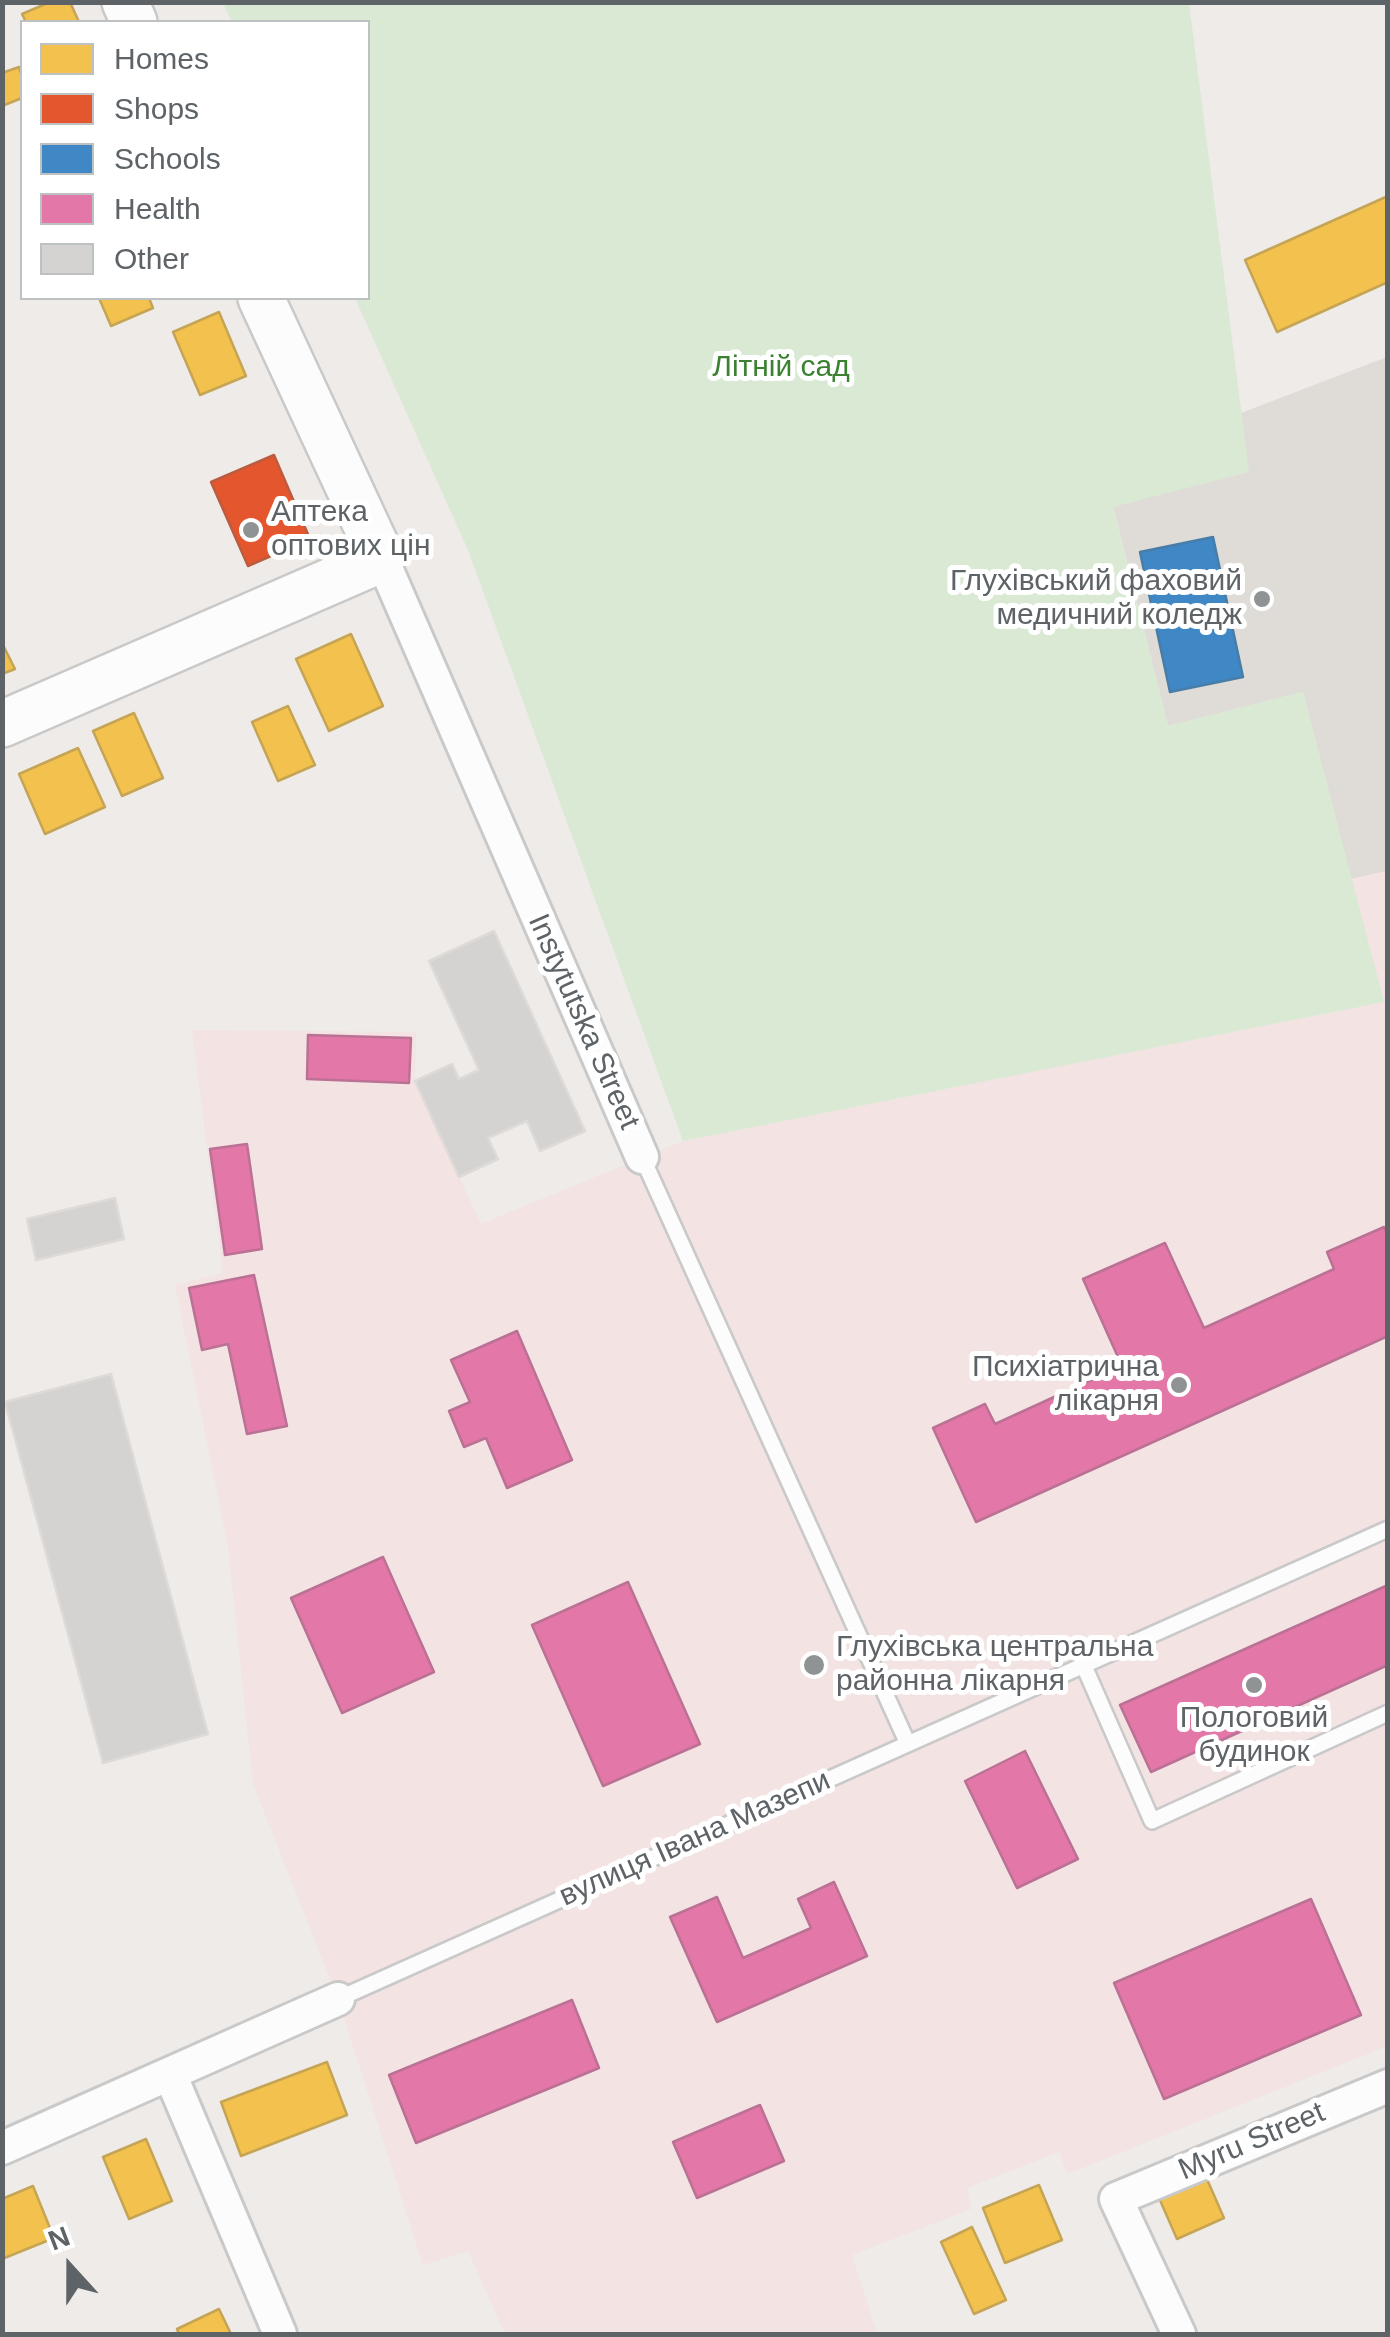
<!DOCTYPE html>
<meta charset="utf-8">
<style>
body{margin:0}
#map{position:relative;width:1390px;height:2337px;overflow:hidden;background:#eeebe8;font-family:Arial,sans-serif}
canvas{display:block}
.frame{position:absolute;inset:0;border:5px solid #5d6366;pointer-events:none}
.legend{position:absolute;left:20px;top:20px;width:350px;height:280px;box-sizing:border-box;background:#fff;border:2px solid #bec1c2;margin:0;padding:12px 18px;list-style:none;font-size:30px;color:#5d6366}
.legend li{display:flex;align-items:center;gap:20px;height:50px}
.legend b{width:50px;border:2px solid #bec1c2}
.north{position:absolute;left:20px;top:2217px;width:100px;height:100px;-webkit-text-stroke:8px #fff;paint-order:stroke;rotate:339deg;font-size:28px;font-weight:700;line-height:40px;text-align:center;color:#5d6366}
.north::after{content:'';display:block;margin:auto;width:35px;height:45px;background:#5d6366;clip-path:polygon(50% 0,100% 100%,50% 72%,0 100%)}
</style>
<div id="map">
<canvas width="1390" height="2337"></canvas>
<div class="frame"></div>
<ul class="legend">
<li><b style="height:28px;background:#f2c14e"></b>Homes</li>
<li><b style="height:28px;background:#e4572e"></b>Shops</li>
<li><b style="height:28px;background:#3f88c5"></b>Schools</li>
<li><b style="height:28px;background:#e377a8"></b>Health</li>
<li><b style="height:28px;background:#d5d3d2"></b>Other</li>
</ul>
<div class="north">N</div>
</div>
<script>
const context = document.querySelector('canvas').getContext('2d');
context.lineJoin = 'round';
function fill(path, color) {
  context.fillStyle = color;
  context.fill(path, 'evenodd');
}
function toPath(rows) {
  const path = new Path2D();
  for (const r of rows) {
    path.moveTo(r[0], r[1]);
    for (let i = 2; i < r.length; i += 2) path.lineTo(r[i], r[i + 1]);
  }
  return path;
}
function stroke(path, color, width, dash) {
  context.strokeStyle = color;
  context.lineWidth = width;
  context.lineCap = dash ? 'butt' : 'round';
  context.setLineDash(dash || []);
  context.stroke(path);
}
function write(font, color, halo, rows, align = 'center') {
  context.font = font + ' Arial,sans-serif';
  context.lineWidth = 10;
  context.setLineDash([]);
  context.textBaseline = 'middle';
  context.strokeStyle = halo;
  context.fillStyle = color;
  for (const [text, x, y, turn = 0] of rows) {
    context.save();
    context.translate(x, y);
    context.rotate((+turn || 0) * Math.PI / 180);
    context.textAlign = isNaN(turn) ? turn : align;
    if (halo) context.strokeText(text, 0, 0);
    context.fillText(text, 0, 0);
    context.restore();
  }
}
const education = toPath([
 [1387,357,1387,871,1351,879,1303,692,1168,726,1113,506,1248,472,1241,413]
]);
const medical = toPath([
 [1387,871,1387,2046,1067,2174,1059,2152,967,2188,971,2209,852,2255,877,2334,505,2334,468,2251,423,2265,338,1999,253,1784,228,1546,175,1285,223,1273,192,1030,416,1032,415,1083,481,1224,683,1141,1383,1002,1351,879]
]);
const green = toPath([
 [223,3,1189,3,1249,472,1113,507,1168,726,1303,692,1384,1002,683,1141,468,550,355,298,368,298,368,22,232,22]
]);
const homes = toPath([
 [50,2,70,2,79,22,26,22,22,14,50,2],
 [19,67,22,76,22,98,2,106,2,73,19,67],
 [1388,196,1388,282,1277,332,1245,260,1388,196],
 [99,298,149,298,153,308,111,326,99,298],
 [219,312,246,376,200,395,173,332,219,312],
 [351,634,383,706,329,731,296,659,351,634],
 [2,643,15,669,2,674,2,643],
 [288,706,315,765,278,781,252,722,288,706],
 [134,713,163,778,122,796,93,731,134,713],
 [78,748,105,807,45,834,19,774,78,748],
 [327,2062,347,2115,241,2156,221,2102,327,2062],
 [146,2139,172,2201,129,2219,103,2157,146,2139],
 [1206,2177,1224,2218,1177,2239,1159,2198,1206,2177],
 [1039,2185,1062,2240,1005,2263,983,2208,1039,2185],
 [33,2186,54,2238,2,2259,2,2199,33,2186],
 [972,2227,1006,2300,974,2314,941,2242,972,2227],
 [219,2309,231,2334,179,2334,177,2329,219,2309]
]);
const shops = toPath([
 [274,455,310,539,248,566,211,482,274,455]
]);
const schools = toPath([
 [1213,537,1243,677,1170,692,1140,552,1213,537]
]);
const health = toPath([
 [308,1035,411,1038,409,1083,307,1079,308,1035],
 [247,1144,262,1249,225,1255,210,1149,247,1144],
 [1384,1227,1388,1235,1388,1336,976,1522,933,1428,985,1404,995,1424,1122,1366,1083,1279,1165,1243,1204,1328,1334,1269,1327,1252,1384,1227],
 [254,1275,287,1426,247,1434,228,1344,202,1350,189,1288,254,1275],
 [517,1331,572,1460,507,1488,486,1438,464,1447,449,1411,470,1402,451,1360,517,1331],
 [383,1557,434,1672,342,1713,291,1598,383,1557],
 [628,1582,700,1744,603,1786,532,1625,628,1582],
 [1388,1585,1388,1665,1151,1772,1120,1705,1388,1585],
 [1025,1751,1078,1859,1017,1888,965,1781,1025,1751],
 [834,1882,867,1956,717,2022,670,1917,717,1897,743,1958,811,1928,798,1899,834,1882],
 [1311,1899,1361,2015,1164,2099,1114,1983,1311,1899],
 [572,2000,599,2068,416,2143,389,2075,572,2000],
 [760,2105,784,2161,697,2198,673,2142,760,2105]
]);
const building = toPath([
 [494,931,585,1131,540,1151,527,1121,488,1138,498,1159,459,1177,415,1081,452,1064,459,1079,479,1070,429,961,494,931],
 [115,1198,124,1239,36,1260,27,1219,115,1198],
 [111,1374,208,1734,103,1763,5,1402,111,1374]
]);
const lane = toPath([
 [642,1157,908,1744],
 [1084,1666,1152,1821,1388,1713],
 [338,1999,1388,1529]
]);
const street = toPath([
 [382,559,642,1157],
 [170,2074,280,2334],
 [2,2148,338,1999],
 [1179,2334,1116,2199,1388,2086]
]);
const secondary = toPath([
 [125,2,134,22],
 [2,724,382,559,261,298]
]);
const markers = [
 [251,530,10,"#909394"],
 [1262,599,10,"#909394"],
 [1179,1385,10,"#909394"],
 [814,1665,12,"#909394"],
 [1254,1685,10,"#909394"]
];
const parkNames = [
 ["Літній сад",781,368]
];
const poiNames = [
 ["Аптека",271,513],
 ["оптових цін",271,547],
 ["Глухівський фаховий",1242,582,"right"],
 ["медичний коледж",1242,616,"right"],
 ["Психіатрична",1159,1368,"right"],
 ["лікарня",1159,1402,"right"],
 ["Глухівська центральна",836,1648],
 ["районна лікарня",836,1682],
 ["Пологовий",1254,1719,"center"],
 ["будинок",1254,1753,"center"]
];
const streetNames = [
 ["Instytutska Street",583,1022,66],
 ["вулиця Івана Мазепи",695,1839,-24],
 ["Myru Street",1252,2142,-23]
];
fill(education, '#dfdcd7');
fill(medical, '#f3e3e3');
fill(green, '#d9e9d3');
fill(homes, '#f2c14e');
stroke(homes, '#c5a555', 2.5);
fill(shops, '#e4572e');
stroke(shops, '#bc5b3f', 2.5);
fill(schools, '#3f88c5');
stroke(schools, '#487da8', 2.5);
fill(health, '#e377a8');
stroke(health, '#bb7194', 2.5);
fill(building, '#d5d3d2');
stroke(building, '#dddad7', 2.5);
stroke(lane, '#c9c9c9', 20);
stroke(street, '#c9c9c9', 38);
stroke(secondary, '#c9c9c9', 50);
stroke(lane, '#fcfcfc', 15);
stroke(street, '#fcfcfc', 32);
stroke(secondary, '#fcfcfc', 45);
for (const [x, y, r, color] of markers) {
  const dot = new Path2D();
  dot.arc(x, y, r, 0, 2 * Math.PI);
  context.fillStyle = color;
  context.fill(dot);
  stroke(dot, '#fff', 4);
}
write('30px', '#3a8230', '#fff', parkNames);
write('30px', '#5d6366', '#fff', poiNames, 'left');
write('30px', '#5d6366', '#fff', streetNames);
</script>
